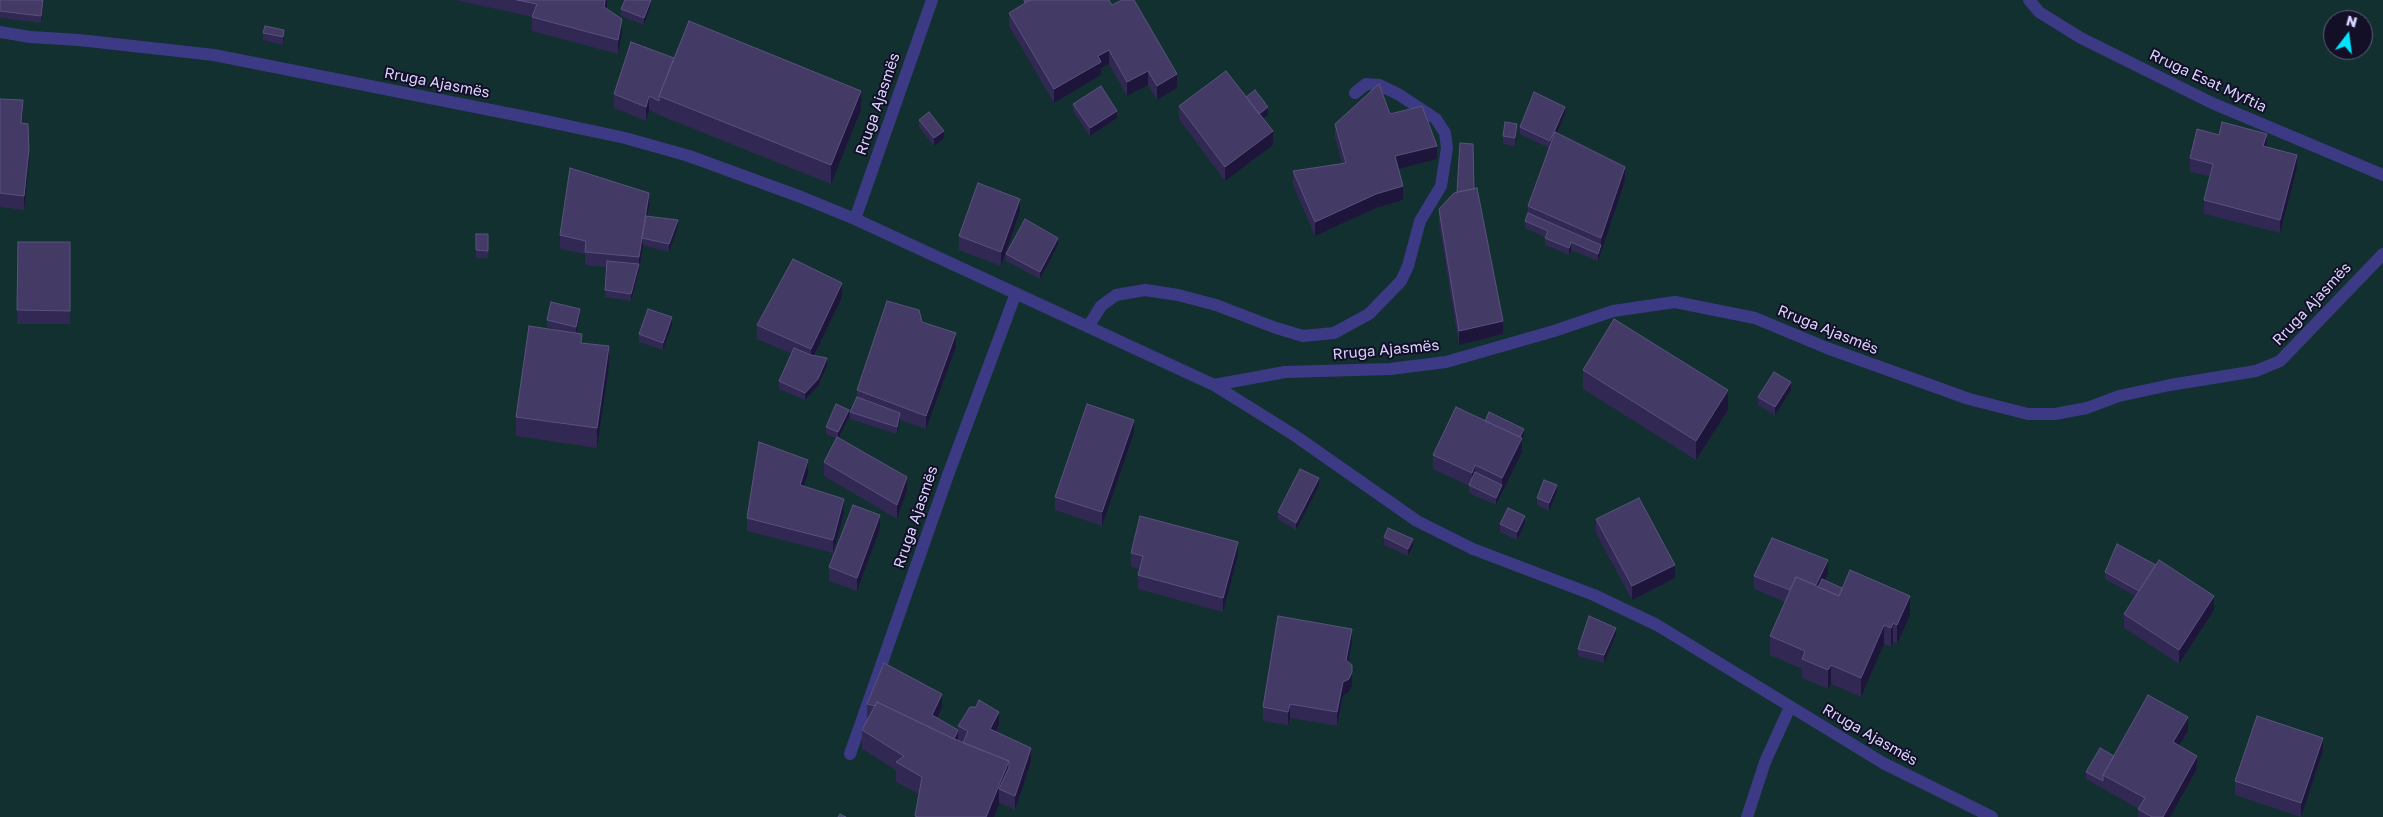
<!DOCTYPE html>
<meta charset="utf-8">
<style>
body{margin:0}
#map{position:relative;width:2383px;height:817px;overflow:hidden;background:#130f26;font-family:"Golos Text",sans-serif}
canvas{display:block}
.north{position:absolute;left:2323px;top:10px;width:50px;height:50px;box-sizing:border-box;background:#130f26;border:1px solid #625e7d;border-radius:50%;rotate:15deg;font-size:14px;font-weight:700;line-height:20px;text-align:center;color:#d9d4ff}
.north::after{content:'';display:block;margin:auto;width:18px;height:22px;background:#00e5ff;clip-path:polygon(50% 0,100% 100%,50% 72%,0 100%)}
</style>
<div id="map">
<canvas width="2383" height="817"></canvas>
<div class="north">N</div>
</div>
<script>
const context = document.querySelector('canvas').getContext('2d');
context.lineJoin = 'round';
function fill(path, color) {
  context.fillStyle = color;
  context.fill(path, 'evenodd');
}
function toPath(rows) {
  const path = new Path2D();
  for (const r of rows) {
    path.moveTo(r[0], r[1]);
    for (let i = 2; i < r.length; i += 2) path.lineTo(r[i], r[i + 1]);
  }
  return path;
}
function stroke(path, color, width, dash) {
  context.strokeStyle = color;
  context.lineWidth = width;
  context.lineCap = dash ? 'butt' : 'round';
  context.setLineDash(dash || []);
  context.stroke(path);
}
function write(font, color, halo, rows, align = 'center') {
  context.font = font + ' "Golos Text",sans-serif';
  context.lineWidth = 4;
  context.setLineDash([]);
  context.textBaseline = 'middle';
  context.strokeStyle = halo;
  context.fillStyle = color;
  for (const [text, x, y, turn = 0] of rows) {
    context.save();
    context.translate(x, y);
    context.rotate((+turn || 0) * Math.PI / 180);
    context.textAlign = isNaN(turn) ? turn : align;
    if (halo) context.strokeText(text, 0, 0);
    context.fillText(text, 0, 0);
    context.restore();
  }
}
const green = toPath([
 [0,0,2383,0,2383,817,0,817],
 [2333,20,2363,20,2363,50,2333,50]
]);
const lane = toPath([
 [1088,327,1101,306,1116,295,1145,290,1178,295,1216,305,1276,328,1303,336,1334,333,1369,314,1401,281,1408,266,1420,221,1441,186,1447,148,1445,133,1436,119,1398,94,1379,85,1366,84,1355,93]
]);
const street = toPath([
 [2029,0,2039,12,2081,38,2212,103,2383,175],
 [0,32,30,37,79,40,214,55,536,119,625,138,689,156,801,197,855,219,1214,385,1294,435,1417,521,1473,549,1594,595,1657,625,1883,763,1992,817],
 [855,219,932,0],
 [1214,385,1285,372,1390,369,1446,362,1554,331,1613,311,1675,302,1755,318,1827,348,1969,399,2028,414,2055,414,2087,408,2119,396,2170,385,2256,371,2280,361,2383,254],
 [850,754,948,475,1016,293],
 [1747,817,1765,762,1790,707]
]);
const wall = toPath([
 [0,0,44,0,41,23,0,18],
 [456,0,607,0,606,8,622,33,618,54,532,31,532,17],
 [651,0,651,5,644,25,621,16,621,9],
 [1024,0,1177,88,1157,100,1148,85,1127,96,1109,64,1101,68,1101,75,1054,103,1009,26,1009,13,1024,4],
 [263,33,284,38,283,45,263,40],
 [674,58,861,110,831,184,659,115,649,110,646,121,614,108,614,94],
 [1246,97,1268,115,1263,118,1273,145,1225,181,1179,119,1179,106],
 [0,99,23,114,22,124,29,163,24,210,0,207],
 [1073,104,1117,118,1090,136,1073,111],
 [1390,114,1437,159,1399,169,1403,200,1376,208,1315,236,1293,185,1293,171,1342,163,1335,137,1335,124],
 [1565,114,1557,132,1625,181,1598,261,1571,250,1569,255,1545,245,1545,237,1525,228,1525,221,1528,213,1528,206,1549,148,1520,134,1520,127],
 [919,120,944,138,934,146,919,127],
 [1517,131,1515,146,1503,144,1503,136],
 [2267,147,2297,168,2280,233,2204,214,2204,200,2210,176,2190,172,2190,158],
 [1474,189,1503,334,1459,345,1439,223,1439,209],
 [649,207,647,216,678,227,669,252,643,245,639,271,631,301,605,297,607,267,585,265,585,254,560,249,560,235],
 [1020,212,1006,253,1058,245,1040,279,1006,261,1006,254,1001,266,959,250,959,236],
 [476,234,488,234,488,258,476,258],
 [18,242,70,242,70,324,17,324],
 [842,297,814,356,827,366,818,386,805,400,779,389,779,381,792,354,757,339,757,325],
 [580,316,576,333,582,343,609,366,597,448,516,436,516,417,563,331,547,327,547,320],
 [922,322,956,347,926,429,900,420,897,434,850,419,850,412,857,397,857,390],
 [672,325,663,350,639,342,639,334],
 [1583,370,1728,410,1696,460,1583,389],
 [1791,390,1775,415,1758,405,1758,397],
 [849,417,839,438,907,491,897,519,824,476,824,462,837,439,826,434,826,427],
 [1485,421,1524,436,1522,441,1522,452,1496,505,1469,493,1469,486,1433,469,1433,455],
 [1134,433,1102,526,1055,510,1055,497],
 [808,474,804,486,844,513,833,553,747,531,747,518],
 [1319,486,1296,530,1278,519,1278,512],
 [1557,492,1549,511,1537,505,1537,498],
 [1596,519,1675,578,1632,600,1596,533],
 [1525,523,1517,540,1500,532,1500,524],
 [880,529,857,591,829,581,829,567],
 [1384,537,1413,546,1408,556,1384,545],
 [1131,553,1238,556,1223,612,1138,589,1138,575,1140,569,1131,567],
 [2156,565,2214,610,2179,664,2124,628,2124,614,2135,596,2105,579,2105,572],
 [1828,574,1825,580,1910,615,1897,644,1893,642,1891,647,1884,644,1861,697,1831,684,1828,689,1802,678,1802,669,1770,655,1770,636,1785,602,1754,589,1754,576],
 [1616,635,1604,663,1578,656,1578,649],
 [1352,643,1348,662,1352,686,1349,692,1343,696,1337,726,1290,718,1288,725,1263,721,1263,707],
 [867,704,942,708,938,718,958,741,963,743,963,742,958,740,958,726,999,725,996,732,1031,762,1015,810,1000,803,994,817,915,817,919,794,896,782,896,770,862,749,862,730,869,718,867,718],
 [2188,731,2179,746,2197,769,2170,817,2138,817,2139,809,2086,779,2086,772,2114,756],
 [2323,751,2301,817,2235,795,2235,781]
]);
const shadedWall = toPath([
 [43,0,44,0,41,23,41,16],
 [605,0,607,0,607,6,604,20,604,7],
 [651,0,651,5,644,25,644,18],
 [622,19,622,33,618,54,618,40],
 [284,30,284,38,283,45,283,37],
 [1109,50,1109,64,1101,68,1101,75,1054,103,1054,89,1098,56],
 [1148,71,1148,85,1127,96,1127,82],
 [1177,74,1177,88,1157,100,1157,86],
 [861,91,861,110,831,184,831,165],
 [649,96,649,110,646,121,646,107],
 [23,100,23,114,21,137,21,123],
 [1268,107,1268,115,1256,123,1256,116],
 [1565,107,1565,114,1550,149,1550,141],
 [1117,111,1117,118,1090,136,1090,128],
 [1517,124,1517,131,1515,146,1515,138],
 [944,131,944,138,934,146,934,138],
 [1273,131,1273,145,1225,181,1225,167],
 [2267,134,2267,147,2263,146],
 [1437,146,1437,159,1395,170,1395,156],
 [29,149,29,163,24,210,24,196],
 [2297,155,2297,168,2280,233,2280,220],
 [1625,167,1625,181,1598,261,1598,254,1601,245,1601,238],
 [1403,186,1403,200,1376,208,1315,236,1315,222,1376,194],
 [649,193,649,207,644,238,642,238,643,245,639,271,631,301,631,294,639,264,639,257],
 [1020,199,1020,212,1001,266,1001,252],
 [678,220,678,227,669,252,669,244],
 [1058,238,1058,245,1040,279,1040,272],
 [1571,242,1571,250,1569,255,1569,248],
 [842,283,842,297,811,362,811,349],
 [580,309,580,316,576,334,576,327],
 [672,317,672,325,663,350,663,343],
 [1503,321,1503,334,1459,345,1459,331],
 [956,333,956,347,926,429,926,416],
 [609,346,609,366,597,448,597,428],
 [827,358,827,366,818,386,805,400,805,393],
 [1791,382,1791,390,1775,415,1775,407],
 [1728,390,1728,410,1696,460,1696,441],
 [849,410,849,417,838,439,838,432],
 [900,413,900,420,897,434,897,427],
 [1134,420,1134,433,1102,526,1102,512],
 [1524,429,1524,436,1522,441,1522,452,1496,505,1496,498,1502,485,1502,478],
 [808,460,808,474,800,498,800,485],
 [1475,465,1475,479,1472,487,1472,473],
 [907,477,907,491,897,519,897,505],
 [1319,478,1319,486,1296,530,1296,523],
 [1557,485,1557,492,1549,511,1549,503],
 [844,499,844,513,833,553,833,540],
 [880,515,880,529,857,591,857,578],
 [1525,516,1525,523,1517,540,1517,532],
 [1413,539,1413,546,1408,556,1408,549],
 [1238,542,1238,556,1223,612,1223,598],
 [1828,560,1828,574,1816,598,1813,590],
 [1675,565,1675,578,1632,600,1632,586],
 [1910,596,1910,615,1897,644,1897,625],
 [2214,596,2214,610,2179,664,2179,650],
 [1893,623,1893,642,1891,647,1891,628],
 [1884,625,1884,644,1861,697,1861,678],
 [1616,628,1616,635,1604,663,1604,655],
 [1352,629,1352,643,1346,674,1346,660],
 [1831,665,1831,684,1828,689,1828,670],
 [1352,672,1352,686,1349,692,1343,696,1337,726,1337,712,1343,682],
 [942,694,942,708,932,729,932,715],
 [1290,704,1290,718,1288,725,1288,712],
 [999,712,999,725,990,743,990,729],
 [2188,717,2188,731,2173,756,2173,742],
 [958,730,958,744,952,744],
 [2323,738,2323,751,2301,817,2301,803],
 [1031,748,1031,762,1015,810,1015,796],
 [2197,756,2197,769,2170,817,2163,817],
 [1009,761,1009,781,999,789,999,803,1000,803,994,817,986,817]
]);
const building = toPath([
 [0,0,43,0,41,16,0,11,0,0],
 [517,0,605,0,604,7,622,19,618,40,532,17,537,4,517,0],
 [625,0,651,0,644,18,621,9,625,0],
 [1024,0,1030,0,1025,3,1024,0],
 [1030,0,1109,0,1112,5,1122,0,1134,0,1177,74,1157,86,1148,71,1127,82,1109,50,1098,56,1101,62,1054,89,1009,13,1030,0],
 [689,21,861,91,831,165,659,96,689,21],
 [265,26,284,30,283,37,263,33,265,26],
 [631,42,674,58,659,96,659,101,649,96,646,107,614,94,631,42],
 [1226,71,1273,131,1225,167,1179,106,1226,71],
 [1379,84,1390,114,1422,106,1437,146,1395,156,1403,186,1376,194,1315,222,1293,171,1346,163,1335,124,1379,84],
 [1101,86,1117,111,1090,128,1073,104,1101,86],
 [1255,90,1268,107,1259,114,1246,97,1255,90],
 [1534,92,1565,107,1550,141,1520,127,1534,92],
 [0,99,23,100,21,123,28,124,29,149,24,196,0,193,0,99],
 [929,112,944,131,934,138,919,120,929,112],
 [1505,122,1517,124,1515,138,1503,136,1505,122],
 [2222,122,2267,134,2263,146,2297,155,2280,220,2204,200,2213,164,2190,158,2197,129,2219,135,2222,122],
 [1555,132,1625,167,1601,238,1528,206,1555,132],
 [1460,143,1473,144,1474,189,1457,192,1460,143],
 [570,168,649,193,639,257,585,252,586,241,560,235,570,168],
 [978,183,1020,199,1001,252,959,236,978,183],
 [1477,188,1503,321,1459,331,1439,209,1454,193,1477,188],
 [1528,213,1601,245,1598,254,1571,242,1569,248,1545,238,1548,231,1525,221,1528,213],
 [646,216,678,220,669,244,642,238,646,216],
 [1025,219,1058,238,1040,272,1006,254,1025,219],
 [476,234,488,234,488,251,476,250,476,234],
 [18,242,70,242,70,311,17,310,18,242],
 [793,259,842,283,811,349,757,325,793,259],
 [607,261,639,264,631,294,605,290,607,261],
 [887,301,919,310,922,322,956,333,926,416,857,390,887,301],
 [551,302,580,309,576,327,547,320,551,302],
 [648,309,672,317,663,343,639,334,648,309],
 [1614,319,1728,390,1696,441,1583,370,1614,319],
 [529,326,582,334,581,343,609,346,597,428,516,417,529,326],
 [794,348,811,355,827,358,818,379,805,393,779,381,794,348],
 [1774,372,1791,382,1775,407,1758,397,1774,372],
 [857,397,900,413,897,427,850,412,857,397],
 [836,404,849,410,838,432,826,427,836,404],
 [1087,404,1134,420,1102,512,1055,497,1087,404],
 [1456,407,1522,438,1502,478,1475,465,1472,473,1433,455,1456,407],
 [1489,412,1524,429,1520,437,1485,421,1489,412],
 [837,437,907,477,897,505,824,462,837,437],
 [759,442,808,460,800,485,844,499,833,540,747,518,759,442],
 [1300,469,1319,478,1296,523,1278,512,1300,469],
 [1475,472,1502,485,1496,498,1469,485,1475,472],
 [1544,480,1557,485,1549,503,1537,498,1544,480],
 [1639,498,1675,565,1632,586,1596,519,1639,498],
 [853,505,880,515,857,578,829,567,853,505],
 [1508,508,1525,516,1517,532,1500,524,1508,508],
 [1140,516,1238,542,1223,598,1138,575,1143,556,1131,553,1140,516],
 [1388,528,1413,539,1408,549,1384,537,1388,528],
 [1772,538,1828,560,1816,585,1796,577,1790,590,1754,576,1772,538],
 [2117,544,2156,565,2139,591,2105,572,2117,544],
 [2159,560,2214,596,2179,650,2124,614,2159,560],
 [1850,570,1910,596,1897,625,1893,623,1891,628,1884,625,1861,678,1831,665,1828,670,1802,659,1805,651,1770,636,1796,577,1839,596,1850,570],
 [1822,579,1842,588,1839,596,1818,587,1822,579],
 [1278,616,1352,629,1346,660,1352,665,1352,672,1349,679,1343,682,1337,712,1290,704,1288,712,1263,707,1278,616],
 [1589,616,1616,628,1604,655,1578,649,1589,616],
 [884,663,942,694,932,715,958,730,954,739,877,702,875,706,867,704,884,663],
 [2148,695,2188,717,2173,742,2197,756,2163,817,2152,817,2138,809,2145,798,2103,775,2148,695],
 [979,700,999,712,990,729,1031,748,1015,796,999,789,1009,767,1009,761,963,743,968,731,958,726,970,707,976,707,979,700],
 [877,702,952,738,1009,761,986,817,918,817,915,816,922,777,896,762,904,756,862,730,877,702],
 [2257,716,2323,738,2301,803,2235,781,2257,716],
 [2100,748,2114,756,2103,775,2103,781,2086,772,2100,748],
 [840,814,846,817,838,817,840,814]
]);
const streetNames = [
 ["Rruga Esat Myftia",2208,81,25],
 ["Rruga Ajasmës",437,83,11],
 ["Rruga Ajasmës",878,104,-71],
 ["Rruga Ajasmës",2312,304,-47],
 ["Rruga Ajasmës",1828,330,22],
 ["Rruga Ajasmës",1386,350,-5],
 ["Rruga Ajasmës",916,517,-71],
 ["Rruga Ajasmës",1870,735,30]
];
fill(green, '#12302f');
stroke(lane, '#3d3a85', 12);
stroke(street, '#3d3a85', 12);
fill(wall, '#312854');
fill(shadedWall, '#1d163a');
fill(building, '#433a66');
stroke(building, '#5a527e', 1);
write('15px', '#d9d4ff', '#130f26', streetNames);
</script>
